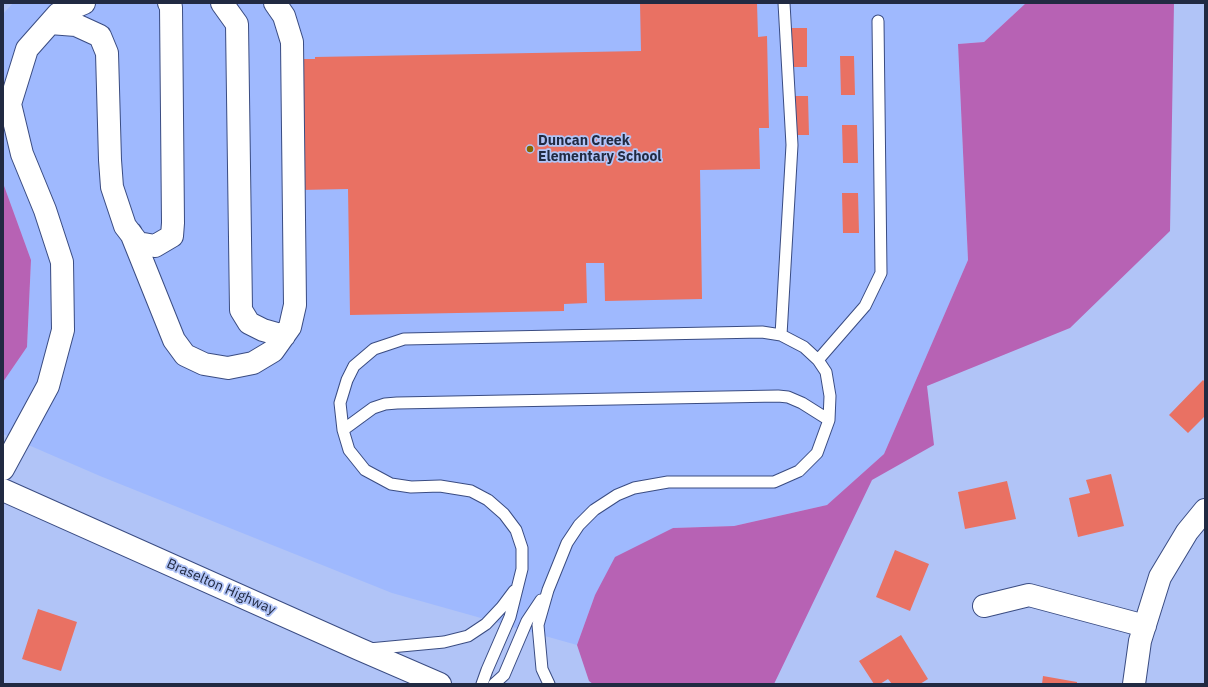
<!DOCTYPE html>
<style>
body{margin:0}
#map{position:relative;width:1208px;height:687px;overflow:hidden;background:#b1c4f7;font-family:"IBM Plex Sans",sans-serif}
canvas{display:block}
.frame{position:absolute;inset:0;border:4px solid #212a42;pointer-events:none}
</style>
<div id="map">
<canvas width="1208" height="687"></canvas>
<div class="frame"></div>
</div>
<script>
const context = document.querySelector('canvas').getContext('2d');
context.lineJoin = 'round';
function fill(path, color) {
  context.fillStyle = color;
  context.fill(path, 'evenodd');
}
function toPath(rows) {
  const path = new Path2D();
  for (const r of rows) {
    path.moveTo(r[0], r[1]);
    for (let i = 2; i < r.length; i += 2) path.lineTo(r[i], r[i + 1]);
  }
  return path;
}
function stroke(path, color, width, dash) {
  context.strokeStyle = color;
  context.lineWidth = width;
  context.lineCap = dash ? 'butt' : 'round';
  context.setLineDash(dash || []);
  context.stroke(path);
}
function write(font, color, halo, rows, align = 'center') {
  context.font = font + ' "IBM Plex Sans",sans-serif';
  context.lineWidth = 3.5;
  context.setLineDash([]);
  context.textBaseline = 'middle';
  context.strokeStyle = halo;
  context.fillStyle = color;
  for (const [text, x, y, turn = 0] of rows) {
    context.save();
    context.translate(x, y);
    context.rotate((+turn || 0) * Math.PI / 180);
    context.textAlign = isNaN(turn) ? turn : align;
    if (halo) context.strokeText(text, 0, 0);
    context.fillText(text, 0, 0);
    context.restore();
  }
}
const built = toPath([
 [13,3,1026,3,984,42,958,44,968,260,884,454,827,505,734,526,673,528,595,595,577,645,392,593,100,476,3,434,3,382,27,347,31,260,3,183,3,14]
]);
const forest = toPath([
 [1026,3,1174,3,1170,231,1070,328,927,386,934,445,872,480,774,684,593,684,589,681,577,645,595,595,615,557,673,528,734,526,827,505,884,454,968,260,958,44,984,42],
 [3,183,31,260,27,347,3,382]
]);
const building = toPath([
 [640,3,757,3,758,37,767,36,769,128,759,128,760,169,700,170,702,299,605,301,604,263,586,263,587,303,564,304,564,311,350,315,348,189,301,190,299,59,315,59,315,57,641,51],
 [790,28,807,28,807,67,790,67],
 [840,56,854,56,855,95,841,95],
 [792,96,808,96,809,135,792,135],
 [842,125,857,125,858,163,843,163],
 [842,193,858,193,859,233,843,233],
 [1203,380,1205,382,1205,416,1188,433,1169,415],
 [1111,474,1124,526,1078,537,1069,498,1090,493,1086,480],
 [1007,481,1016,519,965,529,958,492],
 [895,550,929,564,910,611,876,597],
 [38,609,77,622,61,671,22,659],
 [901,635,928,679,920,684,892,684,888,679,880,684,874,684,859,661],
 [1043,676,1077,682,1077,684,1042,684]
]);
const service = toPath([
 [781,335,792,145,784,3],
 [818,360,865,306,881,273,878,21],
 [343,430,373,408,385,404,397,403,778,396,788,397,802,403,829,420],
 [369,649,444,642,468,636,486,624,502,607,514,591],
 [482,684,487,670,510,617,522,569,522,548,516,530,504,514,488,500,471,491,440,486,411,487,391,484,365,470,349,450,343,430,340,403,347,380,354,366,374,349,404,339,762,332,781,335,804,347,818,360,826,372,830,396,829,420,817,453,799,471,774,482,668,482,634,488,617,495,594,510,579,525,567,543,548,590,538,625,542,669,549,684],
 [494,684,504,675,527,621,541,600]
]);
const minor = toPath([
 [222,3,237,24,241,310,249,323,263,330,284,336],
 [50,23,76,25,100,36,107,53,110,160,112,187,125,226,138,243,155,246,172,236,173,223,171,7,169,3],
 [131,233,174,340,185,355,204,364,228,368,253,363,273,351,290,327,295,305,292,42,284,16,275,3],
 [3,469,48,386,63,330,62,262,45,210,22,154,10,104,27,49,58,14,84,3],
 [984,606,1029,595,1145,626],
 [1134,684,1140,641,1160,577,1187,532,1205,510]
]);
const secondary = toPath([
 [3,490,359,649,440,684]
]);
const markers = [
 [530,149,4,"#846600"]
];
const poiNames = [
 ["Duncan Creek",538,141],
 ["Elementary School",538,157]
];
const streetNames = [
 ["Braselton Highway",221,587,24]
];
fill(built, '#9fb9fe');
fill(forest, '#b762b4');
fill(building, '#e97163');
stroke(service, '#3a4c82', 13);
stroke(minor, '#3a4c82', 24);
stroke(secondary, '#3a4c82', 24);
stroke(service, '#fff', 11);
stroke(minor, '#fff', 22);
stroke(secondary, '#fff', 22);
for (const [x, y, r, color] of markers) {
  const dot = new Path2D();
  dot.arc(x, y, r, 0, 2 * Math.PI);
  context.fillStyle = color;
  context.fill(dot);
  stroke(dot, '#b1c4f7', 1.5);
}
write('bold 14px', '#212a42', '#b1c4f7', poiNames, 'left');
write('14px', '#212a42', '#b1c4f7', streetNames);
</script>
